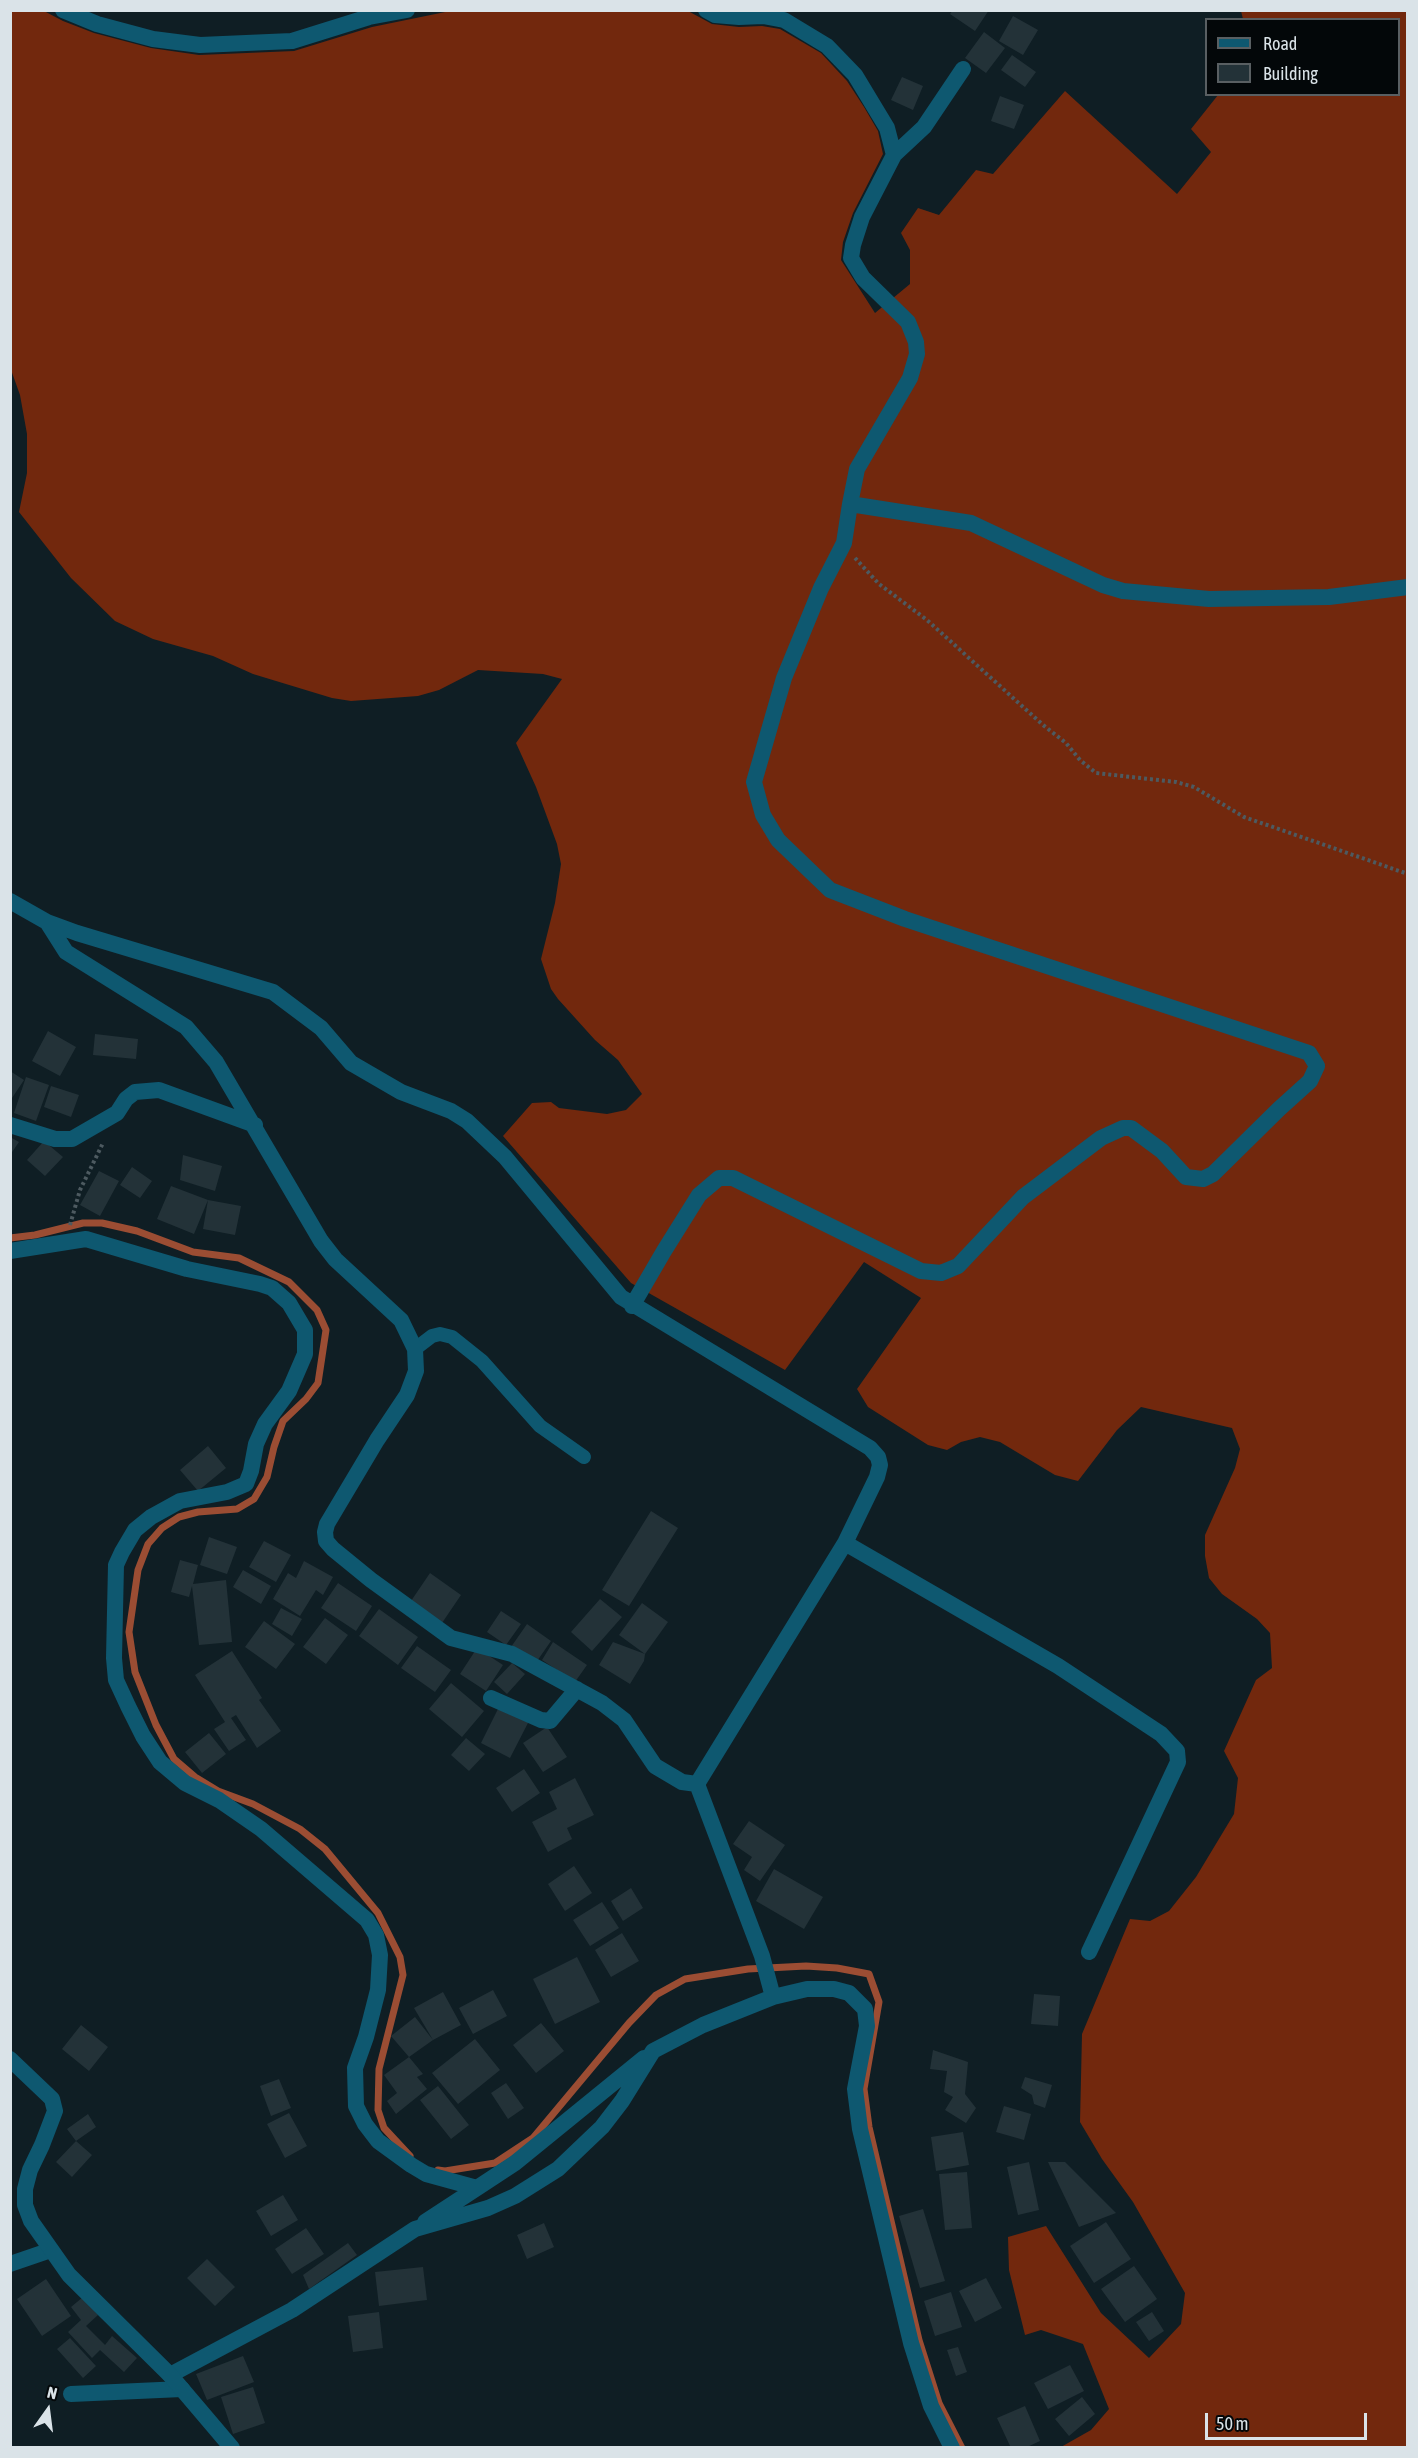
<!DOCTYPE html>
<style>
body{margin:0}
#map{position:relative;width:1418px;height:2458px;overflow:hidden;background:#0f1e24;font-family:"Asap Condensed",sans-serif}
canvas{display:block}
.frame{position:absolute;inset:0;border:12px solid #dae3e8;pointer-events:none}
.legend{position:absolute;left:1205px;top:18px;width:195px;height:78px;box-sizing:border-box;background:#030709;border:2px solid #595f62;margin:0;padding:8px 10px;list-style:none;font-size:18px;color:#dae3e8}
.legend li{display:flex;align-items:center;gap:12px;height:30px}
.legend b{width:30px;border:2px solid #595f62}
.north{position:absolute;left:18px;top:2380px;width:60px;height:60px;-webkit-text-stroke:4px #030709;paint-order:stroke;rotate:14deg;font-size:16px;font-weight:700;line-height:24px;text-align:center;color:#dae3e8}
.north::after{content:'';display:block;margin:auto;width:21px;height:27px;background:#dae3e8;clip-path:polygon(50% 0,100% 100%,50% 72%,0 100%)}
.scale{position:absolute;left:1205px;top:2413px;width:162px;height:27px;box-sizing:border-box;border:3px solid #dae3e8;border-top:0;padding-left:8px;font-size:18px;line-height:21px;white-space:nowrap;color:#dae3e8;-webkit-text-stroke:4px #030709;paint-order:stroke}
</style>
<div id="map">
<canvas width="1418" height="2458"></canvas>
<div class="frame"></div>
<ul class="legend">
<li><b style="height:8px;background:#0e5870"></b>Road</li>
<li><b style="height:16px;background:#233238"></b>Building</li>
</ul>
<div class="north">N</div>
<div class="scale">50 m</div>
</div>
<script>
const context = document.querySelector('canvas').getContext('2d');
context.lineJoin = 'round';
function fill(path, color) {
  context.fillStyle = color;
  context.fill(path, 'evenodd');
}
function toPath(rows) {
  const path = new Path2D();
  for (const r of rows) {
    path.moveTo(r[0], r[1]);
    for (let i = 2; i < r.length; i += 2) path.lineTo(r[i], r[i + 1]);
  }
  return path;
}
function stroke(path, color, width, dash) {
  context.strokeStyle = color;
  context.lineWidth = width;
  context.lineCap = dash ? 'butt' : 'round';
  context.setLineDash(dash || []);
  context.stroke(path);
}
const forest = toPath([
 [455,10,688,11,712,24,739,27,762,26,780,29,821,53,847,81,864,107,878,131,883,154,853,213,843,242,841,260,875,313,910,284,910,250,901,233,918,208,939,215,976,170,993,174,1065,91,1177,194,1211,152,1191,129,1218,95,1398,94,1398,20,1243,19,1241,11,1407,11,1407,2447,1061,2447,1091,2430,1109,2409,1083,2344,1041,2330,1025,2335,1009,2270,1008,2237,1046,2226,1101,2313,1149,2358,1181,2324,1185,2293,1133,2202,1102,2159,1080,2122,1082,2034,1130,1919,1150,1921,1169,1911,1196,1877,1234,1814,1238,1778,1224,1751,1256,1680,1272,1668,1270,1633,1257,1619,1222,1594,1209,1578,1205,1556,1205,1535,1235,1468,1240,1449,1232,1428,1141,1407,1117,1430,1078,1481,1055,1475,1000,1442,980,1437,961,1442,947,1450,928,1445,868,1407,857,1389,921,1298,864,1262,785,1370,631,1283,503,1136,532,1103,551,1102,559,1108,607,1114,626,1110,642,1094,618,1060,595,1040,558,999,551,989,541,959,555,903,561,864,557,844,536,787,516,743,562,679,543,674,478,670,439,690,418,696,351,701,332,698,253,674,213,656,153,639,115,621,71,578,19,512,27,473,27,434,20,395,10,367,10,11,44,11,63,21,94,33,151,48,199,55,294,51,372,27]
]);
const stream = toPath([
 [10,1238,35,1235,83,1223,102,1223,137,1231,193,1252,239,1258,289,1282,317,1310,326,1330,318,1383,306,1399,283,1421,274,1447,267,1477,254,1499,237,1509,198,1512,179,1517,162,1528,148,1544,138,1570,129,1632,135,1672,156,1725,174,1759,195,1777,218,1791,253,1804,300,1829,325,1849,378,1913,400,1957,403,1975,379,2069,378,2110,384,2128,410,2156],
 [438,2170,445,2171,495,2163,533,2138,629,2023,656,1995,685,1979,748,1969,806,1966,837,1968,869,1974,879,2002,864,2089,869,2127,919,2340,939,2403,962,2448]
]);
const building = toPath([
 [953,10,989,10,975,31,950,14],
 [1013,16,1038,30,1023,55,999,41],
 [984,32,1005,48,986,73,965,58],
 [1012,55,1036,72,1025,87,1001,70],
 [902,77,923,86,913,110,891,100],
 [1000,96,1024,105,1014,129,991,121],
 [48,1031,76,1047,60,1076,32,1061],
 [95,1034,138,1039,136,1059,93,1055],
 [10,1071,24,1080,10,1101],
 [26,1077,49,1085,36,1121,14,1113],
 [51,1086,79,1095,71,1117,44,1107],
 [10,1137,19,1142,10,1155],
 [44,1141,63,1157,45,1176,27,1160],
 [183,1155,222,1166,215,1191,180,1180],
 [132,1167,152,1181,140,1198,120,1185],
 [99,1171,119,1181,100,1216,80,1205],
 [171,1186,208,1200,194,1234,157,1219],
 [208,1200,241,1206,235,1235,203,1229],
 [208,1446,226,1468,198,1491,180,1470],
 [651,1511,678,1528,629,1606,602,1590],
 [209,1537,237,1547,227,1574,200,1565],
 [264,1541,291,1555,276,1582,249,1567],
 [180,1560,198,1565,193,1584,226,1580,232,1642,199,1645,192,1586,189,1597,171,1592],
 [304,1561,333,1577,323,1595,316,1590,300,1616,273,1599,288,1573,296,1578],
 [243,1570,271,1586,261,1604,233,1587],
 [430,1573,461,1595,442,1623,411,1601],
 [338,1583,372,1606,356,1631,321,1608],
 [600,1599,622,1617,592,1651,571,1632],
 [642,1603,668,1622,645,1654,644,1661,630,1684,599,1665,613,1642,645,1654,619,1635],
 [281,1608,302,1619,292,1636,272,1624],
 [379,1609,418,1637,398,1665,359,1636],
 [501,1611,521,1624,506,1645,487,1632],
 [325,1618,348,1635,326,1664,303,1647],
 [264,1621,295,1644,276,1669,245,1647],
 [527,1624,551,1641,535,1664,511,1647],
 [553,1642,587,1665,575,1682,542,1660],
 [417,1646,451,1670,435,1692,401,1668],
 [477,1648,503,1665,486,1691,460,1674],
 [232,1651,262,1698,259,1700,281,1731,257,1748,236,1715,231,1718,246,1740,229,1751,214,1729,225,1722,195,1675],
 [512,1663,525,1674,507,1694,494,1682],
 [451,1683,484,1711,462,1737,429,1709],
 [499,1707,529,1721,510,1758,481,1743],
 [547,1727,567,1757,543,1772,523,1743],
 [209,1733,226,1754,202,1773,185,1752],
 [466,1738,485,1754,469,1771,451,1755],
 [524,1769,540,1793,512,1812,496,1788],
 [575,1778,594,1815,567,1828,572,1839,548,1852,532,1822,557,1809,549,1792],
 [749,1821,785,1845,760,1881,744,1870,752,1857,733,1844],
 [574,1866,592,1893,565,1911,548,1884],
 [774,1869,823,1897,804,1929,756,1901],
 [631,1888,643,1908,623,1921,611,1901],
 [602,1902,619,1928,590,1946,573,1920],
 [622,1933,639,1961,611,1977,595,1950],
 [577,1957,600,2002,555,2024,533,1979],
 [493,1990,507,2016,473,2034,459,2008],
 [443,1992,461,2025,433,2040,414,2008],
 [1034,1994,1060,1996,1058,2026,1031,2024],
 [415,2017,433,2040,409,2057,391,2036],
 [541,2023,564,2051,536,2073,513,2045],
 [81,2025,108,2047,89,2071,62,2049],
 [475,2039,500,2070,458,2104,432,2073],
 [933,2050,968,2062,965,2094,976,2108,966,2123,945,2110,953,2097,944,2092,947,2071,930,2069],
 [409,2057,423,2074,417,2077,427,2089,396,2114,387,2101,397,2093,384,2075],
 [1025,2077,1052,2085,1045,2108,1034,2104,1032,2095,1021,2088],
 [279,2079,291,2108,271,2116,260,2086],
 [506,2083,524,2108,508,2119,491,2093],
 [438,2086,469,2125,451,2139,420,2100],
 [1004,2106,1031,2114,1024,2140,996,2132],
 [289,2113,307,2146,285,2158,267,2124],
 [88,2114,96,2127,76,2141,67,2129],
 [963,2132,969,2165,936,2171,931,2137],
 [76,2141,92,2155,72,2177,56,2162],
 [1029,2162,1039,2210,1018,2215,1007,2167],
 [1048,2162,1065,2162,1116,2213,1079,2227],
 [967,2172,972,2228,945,2230,939,2174],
 [283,2195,298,2220,271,2236,256,2211],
 [923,2209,945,2281,920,2288,899,2216],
 [1106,2222,1131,2259,1094,2283,1070,2246],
 [544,2223,554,2247,527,2259,517,2235],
 [306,2228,324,2254,292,2274,275,2249],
 [348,2243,357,2255,309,2289,303,2275],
 [207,2259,235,2287,215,2306,187,2278],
 [1134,2266,1157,2299,1125,2322,1101,2289],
 [423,2267,427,2300,379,2306,375,2272],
 [986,2278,1002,2308,975,2322,959,2291],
 [46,2279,71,2316,42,2336,17,2299],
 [951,2292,962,2327,935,2336,924,2301],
 [83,2297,98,2315,86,2326,105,2345,112,2336,137,2358,124,2372,100,2350,92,2358,68,2332,81,2320,71,2307],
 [379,2312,383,2348,353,2352,348,2316],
 [1152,2312,1164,2331,1149,2341,1136,2322],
 [70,2338,96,2366,83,2378,57,2349],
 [958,2347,967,2372,956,2376,947,2350],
 [243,2356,254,2382,207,2400,196,2374],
 [1070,2365,1084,2391,1048,2409,1034,2383],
 [253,2387,265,2423,233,2434,221,2397],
 [1082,2397,1095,2414,1069,2436,1055,2419],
 [1025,2406,1040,2441,1025,2448,1011,2448,997,2418]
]);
const path = toPath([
 [855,558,879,584,927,620,1043,725,1066,743,1080,760,1096,773,1176,782,1194,787,1244,817,1408,874],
 [70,1225,80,1190,103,1143]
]);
const service = toPath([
 [415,1349,432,1336,440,1334,452,1337,482,1361,540,1426,584,1457]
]);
const minor = toPath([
 [63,10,97,24,153,39,200,45,292,41,369,17,407,10],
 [706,10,715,15,739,17,763,16,784,20,827,46,855,75,887,128,894,155,862,217,853,245,851,258,863,278,908,322,916,342,917,354,910,378,857,469,850,504,971,523,1103,585,1123,591,1209,599,1329,597,1408,587],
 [894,155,924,127,963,69],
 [10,901,47,922,77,933,273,992,321,1028,351,1063,401,1092,451,1111,467,1121,505,1157,621,1297,870,1448,878,1457,880,1465,877,1477,845,1543,697,1784],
 [47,922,66,952,186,1027,216,1062,321,1241,335,1259,401,1320,415,1349,416,1371,407,1395,377,1440,327,1524,325,1532,326,1541,333,1549,371,1580,451,1638,512,1654,602,1703,624,1720,655,1766,682,1782,697,1784,762,1956,773,1997,703,2025,653,2051,622,2101,602,2127,558,2169,515,2196,488,2208,415,2229,292,2310,170,2375],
 [10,1125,55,1139,72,1139,117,1113,126,1099,135,1092,159,1090,255,1125],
 [10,1251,86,1239,187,1269,260,1284,272,1288,289,1303,305,1330,305,1354,289,1391,265,1424,256,1444,251,1471,246,1484,227,1492,180,1501,151,1517,135,1530,122,1552,116,1565,114,1658,116,1680,128,1706,143,1736,160,1762,185,1783,219,1800,261,1829,367,1920,376,1935,380,1955,378,1990,366,2037,355,2068,356,2106,365,2124,378,2141,411,2165,426,2174,477,2188,515,2163,644,2058],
 [632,1306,664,1251,699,1195,719,1178,733,1178,921,1271,941,1273,958,1266,1023,1197,1101,1138,1123,1128,1131,1128,1162,1151,1186,1177,1203,1179,1213,1174,1279,1109,1310,1081,1317,1066,1309,1053,905,919,830,890,778,840,763,815,754,782,784,678,821,588,844,543,850,504],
 [845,1543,1058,1666,1161,1734,1177,1751,1178,1762,1089,1952],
 [491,1698,541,1720,550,1721,577,1689],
 [773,1997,807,1989,834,1989,849,1993,865,2009,867,2026,855,2089,860,2129,911,2343,931,2406,952,2448],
 [425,2222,477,2188],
 [10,2264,51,2250],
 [71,2394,182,2389]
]);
const tertiary = toPath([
 [10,2059,52,2099,55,2111,42,2145,30,2170,25,2189,25,2205,31,2221,69,2275,170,2375,232,2448]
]);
fill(forest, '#72280d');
stroke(stream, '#9b4d33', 7);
fill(building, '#233238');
stroke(path, '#4d5a60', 4, [3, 3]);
stroke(service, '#0e5870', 14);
stroke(minor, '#0e5870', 16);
stroke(tertiary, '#0e5870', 16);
</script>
